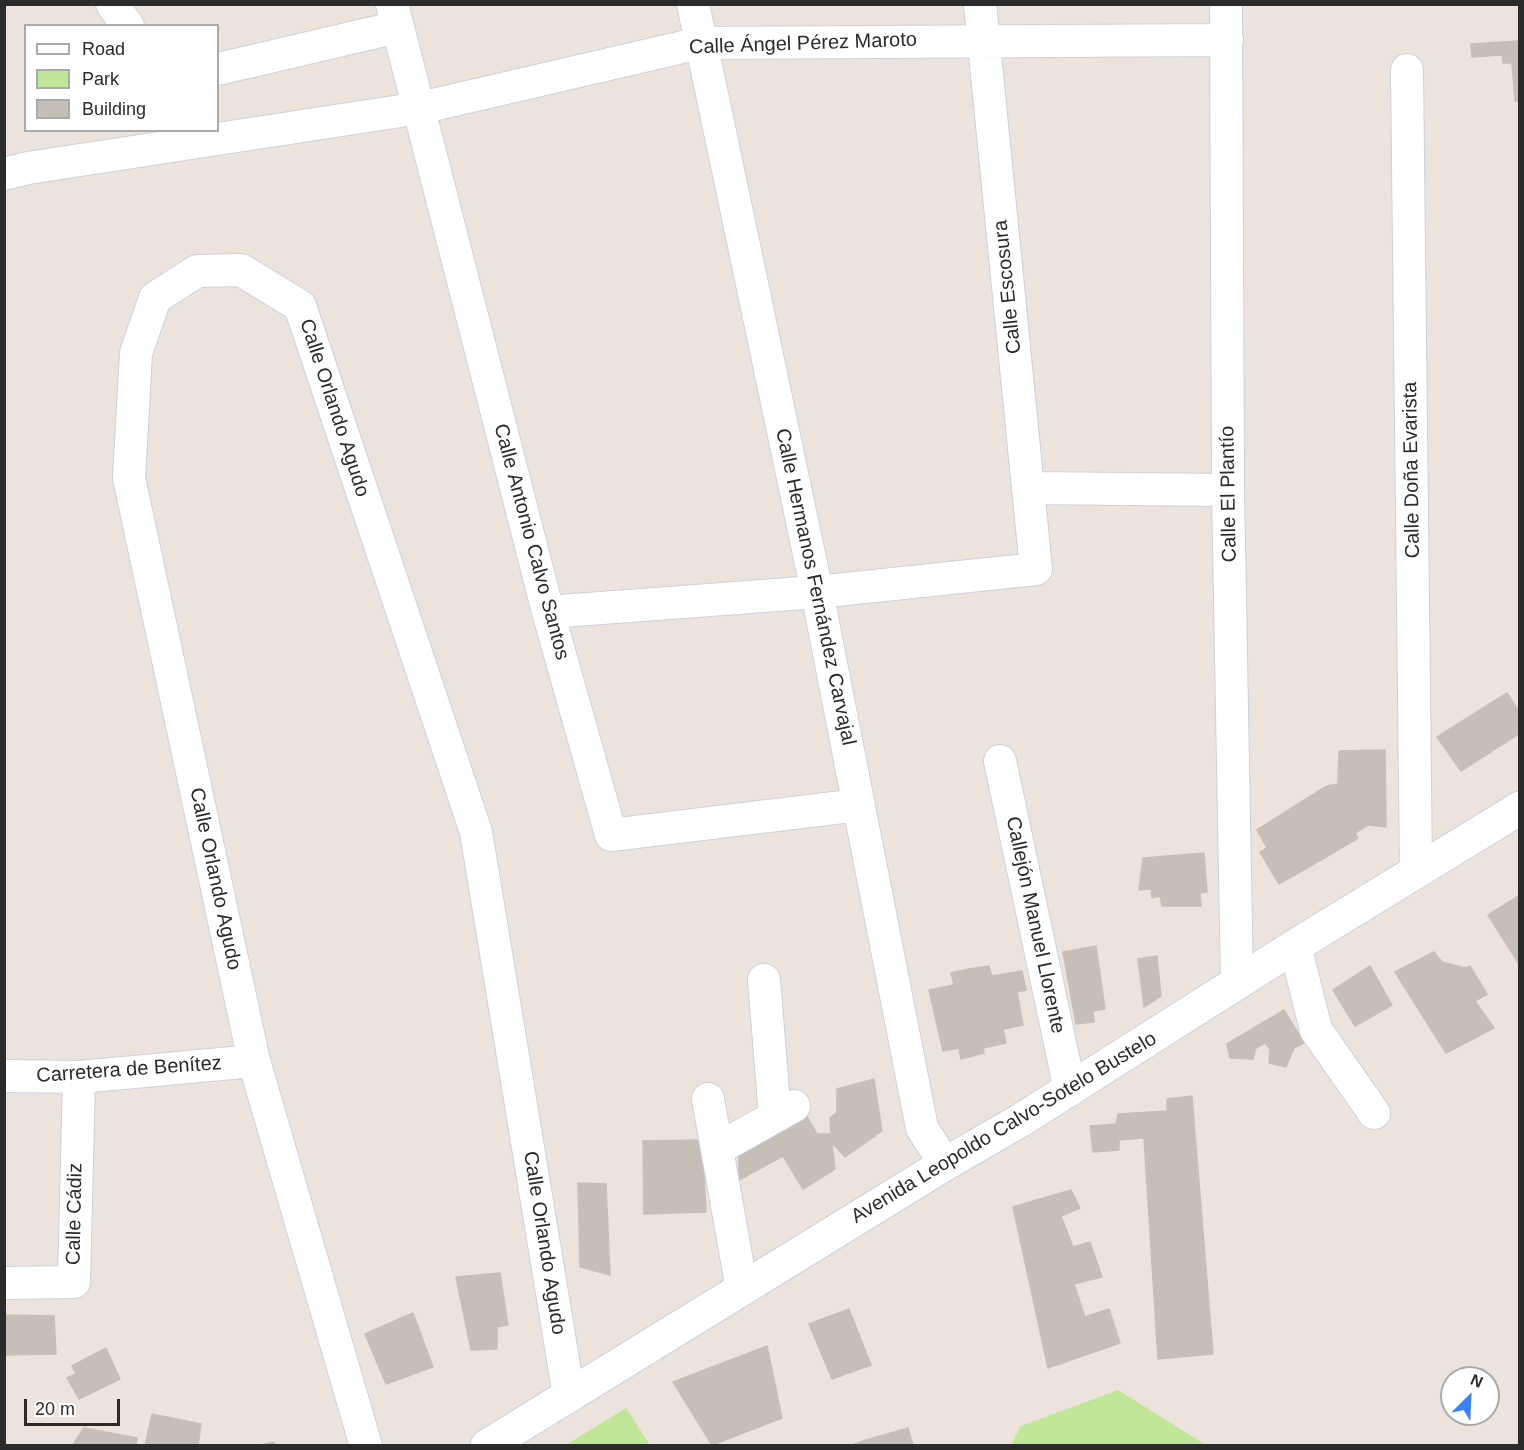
<!DOCTYPE html>
<meta charset="utf-8">
<style>
body{margin:0}
#map{position:relative;width:1524px;height:1450px;overflow:hidden;background:#ede3dd;font-family:Arial,sans-serif}
canvas{display:block}
.frame{position:absolute;inset:0;border:6px solid #2b2b2b;pointer-events:none}
.legend{position:absolute;left:24px;top:24px;width:195px;height:108px;box-sizing:border-box;background:#fff;border:2px solid #aaa;margin:0;padding:8px 10px;list-style:none;font-size:18px;color:#2b2b2b}
.legend li{display:flex;align-items:center;gap:12px;height:30px}
.legend b{width:30px;border:2px solid #aaa}
.north{position:absolute;left:1440px;top:1366px;width:60px;height:60px;box-sizing:border-box;background:#fff;border:2px solid #aaa;border-radius:50%;rotate:24deg;font-size:16px;font-weight:700;line-height:24px;text-align:center;color:#2b2b2b}
.north::after{content:'';display:block;margin:auto;width:21px;height:27px;background:#3881ff;clip-path:polygon(50% 0,100% 100%,50% 72%,0 100%)}
.scale{position:absolute;left:24px;top:1399px;width:96px;height:27px;box-sizing:border-box;border:3px solid #2b2b2b;border-top:0;padding-left:8px;font-size:18px;line-height:21px;white-space:nowrap;color:#2b2b2b;-webkit-text-stroke:4px #fff;paint-order:stroke}
</style>
<div id="map">
<canvas width="1524" height="1450"></canvas>
<div class="frame"></div>
<ul class="legend">
<li><b style="height:8px;background:#fff"></b>Road</li>
<li><b style="height:16px;background:#c0e697"></b>Park</li>
<li><b style="height:16px;background:#c6bfb8"></b>Building</li>
</ul>
<div class="north">N</div>
<div class="scale">20 m</div>
</div>
<script>
const context = document.querySelector('canvas').getContext('2d');
context.lineJoin = 'round';
function fill(path, color) {
  context.fillStyle = color;
  context.fill(path, 'evenodd');
}
function toPath(rows) {
  const path = new Path2D();
  for (const r of rows) {
    path.moveTo(r[0], r[1]);
    for (let i = 2; i < r.length; i += 2) path.lineTo(r[i], r[i + 1]);
  }
  return path;
}
function stroke(path, color, width, dash) {
  context.strokeStyle = color;
  context.lineWidth = width;
  context.lineCap = dash ? 'butt' : 'round';
  context.setLineDash(dash || []);
  context.stroke(path);
}
function write(font, color, halo, rows, align = 'center') {
  context.font = font + ' Arial,sans-serif';
  context.lineWidth = 4.5;
  context.setLineDash([]);
  context.textBaseline = 'middle';
  context.strokeStyle = halo;
  context.fillStyle = color;
  for (const [text, x, y, turn = 0] of rows) {
    context.save();
    context.translate(x, y);
    context.rotate((+turn || 0) * Math.PI / 180);
    context.textAlign = isNaN(turn) ? turn : align;
    if (halo) context.strokeText(text, 0, 0);
    context.fillText(text, 0, 0);
    context.restore();
  }
}
const green = toPath([
 [1118,1390,1206,1445,1011,1445,1021,1426],
 [626,1408,650,1445,566,1445]
]);
const building = toPath([
 [1520,41,1520,101,1515,101,1512,63,1503,63,1501,42,1520,41],
 [1501,42,1502,55,1472,57,1471,44,1501,42],
 [1507,693,1520,713,1520,733,1461,771,1437,737,1507,693],
 [1385,750,1386,827,1368,825,1355,833,1327,786,1338,784,1339,751,1385,750],
 [1327,786,1358,838,1321,860,1290,809,1327,786],
 [1290,809,1321,860,1279,884,1260,852,1267,848,1257,830,1290,809],
 [1204,853,1207,892,1200,893,1201,906,1162,906,1160,896,1152,898,1151,889,1139,890,1143,858,1204,853],
 [1520,895,1520,963,1519,964,1488,915,1520,895],
 [1096,946,1105,1009,1093,1011,1094,1022,1076,1024,1063,952,1096,946],
 [1434,952,1442,962,1465,968,1470,966,1487,994,1475,1001,1494,1028,1446,1053,1395,972,1434,952],
 [1157,956,1161,996,1144,1007,1138,959,1157,956],
 [989,966,992,976,1022,971,1026,990,1017,992,1023,1025,1003,1029,1006,1043,983,1048,969,969,989,966],
 [1370,966,1392,1005,1355,1026,1333,990,1370,966],
 [969,969,984,1053,961,1059,959,1048,943,1051,929,990,954,985,951,973,969,969],
 [1284,1010,1304,1043,1294,1048,1286,1067,1269,1063,1270,1049,1265,1043,1256,1048,1253,1059,1230,1058,1227,1044,1284,1010],
 [874,1079,882,1131,845,1157,832,1143,831,1134,830,1118,837,1112,837,1089,874,1079],
 [1192,1096,1213,1354,1158,1359,1144,1138,1119,1140,1119,1150,1093,1152,1090,1126,1116,1124,1118,1114,1167,1111,1167,1099,1192,1096],
 [803,1110,817,1134,783,1156,766,1130,803,1110],
 [766,1130,783,1156,739,1180,739,1158,734,1151,766,1130],
 [817,1134,831,1134,835,1169,803,1189,783,1156,817,1134],
 [702,1140,706,1212,644,1214,643,1141,702,1140],
 [578,1183,606,1184,610,1275,580,1267,578,1183],
 [1071,1190,1080,1208,1061,1216,1073,1247,1090,1242,1102,1277,1074,1284,1085,1317,1109,1309,1120,1343,1048,1368,1013,1207,1071,1190],
 [500,1273,508,1325,497,1327,497,1349,471,1350,456,1277,500,1273],
 [849,1309,871,1365,832,1379,809,1324,849,1309],
 [413,1313,433,1367,386,1384,365,1334,413,1313],
 [4,1315,54,1316,56,1354,4,1355,4,1315],
 [767,1346,782,1418,712,1445,673,1382,767,1346],
 [106,1348,120,1379,79,1399,67,1378,76,1374,72,1366,106,1348],
 [152,1414,201,1424,198,1446,145,1446,152,1414],
 [84,1428,137,1438,136,1446,72,1446,84,1428],
 [908,1428,913,1446,867,1446,866,1440,908,1428],
 [866,1440,867,1446,849,1446,866,1440],
 [274,1442,275,1446,256,1446,274,1442]
]);
const street = toPath([
 [112,4,128,26],
 [392,4,548,612,611,835,859,805],
 [693,4,817,592,922,1128,945,1164],
 [1226,4,1228,490,1237,984],
 [218,69,398,27],
 [1407,70,1416,871],
 [4,174,28,168,420,108,700,43,1227,40],
 [1028,488,1228,490],
 [548,612,817,592,1036,569,980,4],
 [1000,761,1070,1090],
 [1295,946,1316,1030,1374,1113],
 [764,980,775,1116],
 [4,1076,79,1077,254,1061],
 [708,1099,742,1289],
 [717,1149,794,1106],
 [4,1283,74,1282,79,1077],
 [366,1446,254,1061,129,478,136,353,155,298,197,271,241,270,300,306,476,832,569,1396]
]);
const secondary = toPath([
 [487,1446,945,1164,1021,1120,1295,946,1520,808]
]);
const streetNames = [
 ["Calle Ángel Pérez Maroto",803,44,-2],
 ["Calle Escosura",1008,287,-96],
 ["Calle Orlando Agudo",334,408,72],
 ["Calle Doña Evarista",1412,470,-91],
 ["Calle El Plantío",1229,494,-91],
 ["Calle Antonio Calvo Santos",531,542,75],
 ["Calle Hermanos Fernández Carvajal",815,587,78],
 ["Calle Orlando Agudo",215,879,78],
 ["Callejón Manuel Llorente",1035,925,78],
 ["Carretera de Benítez",129,1070,-4],
 ["Avenida Leopoldo Calvo-Sotelo Bustelo",1004,1128,-31],
 ["Calle Cádiz",75,1214,-89],
 ["Calle Orlando Agudo",544,1243,81]
];
fill(green, '#c0e697');
fill(building, '#c6bfb8');
stroke(building, '#c9bfb6', 1.5);
stroke(street, '#cbd2dd', 34);
stroke(secondary, '#cbd2dd', 35);
stroke(street, '#fff', 32);
stroke(secondary, '#fff', 33);
write('20px', '#2b2b2b', '#fff', streetNames);
</script>
